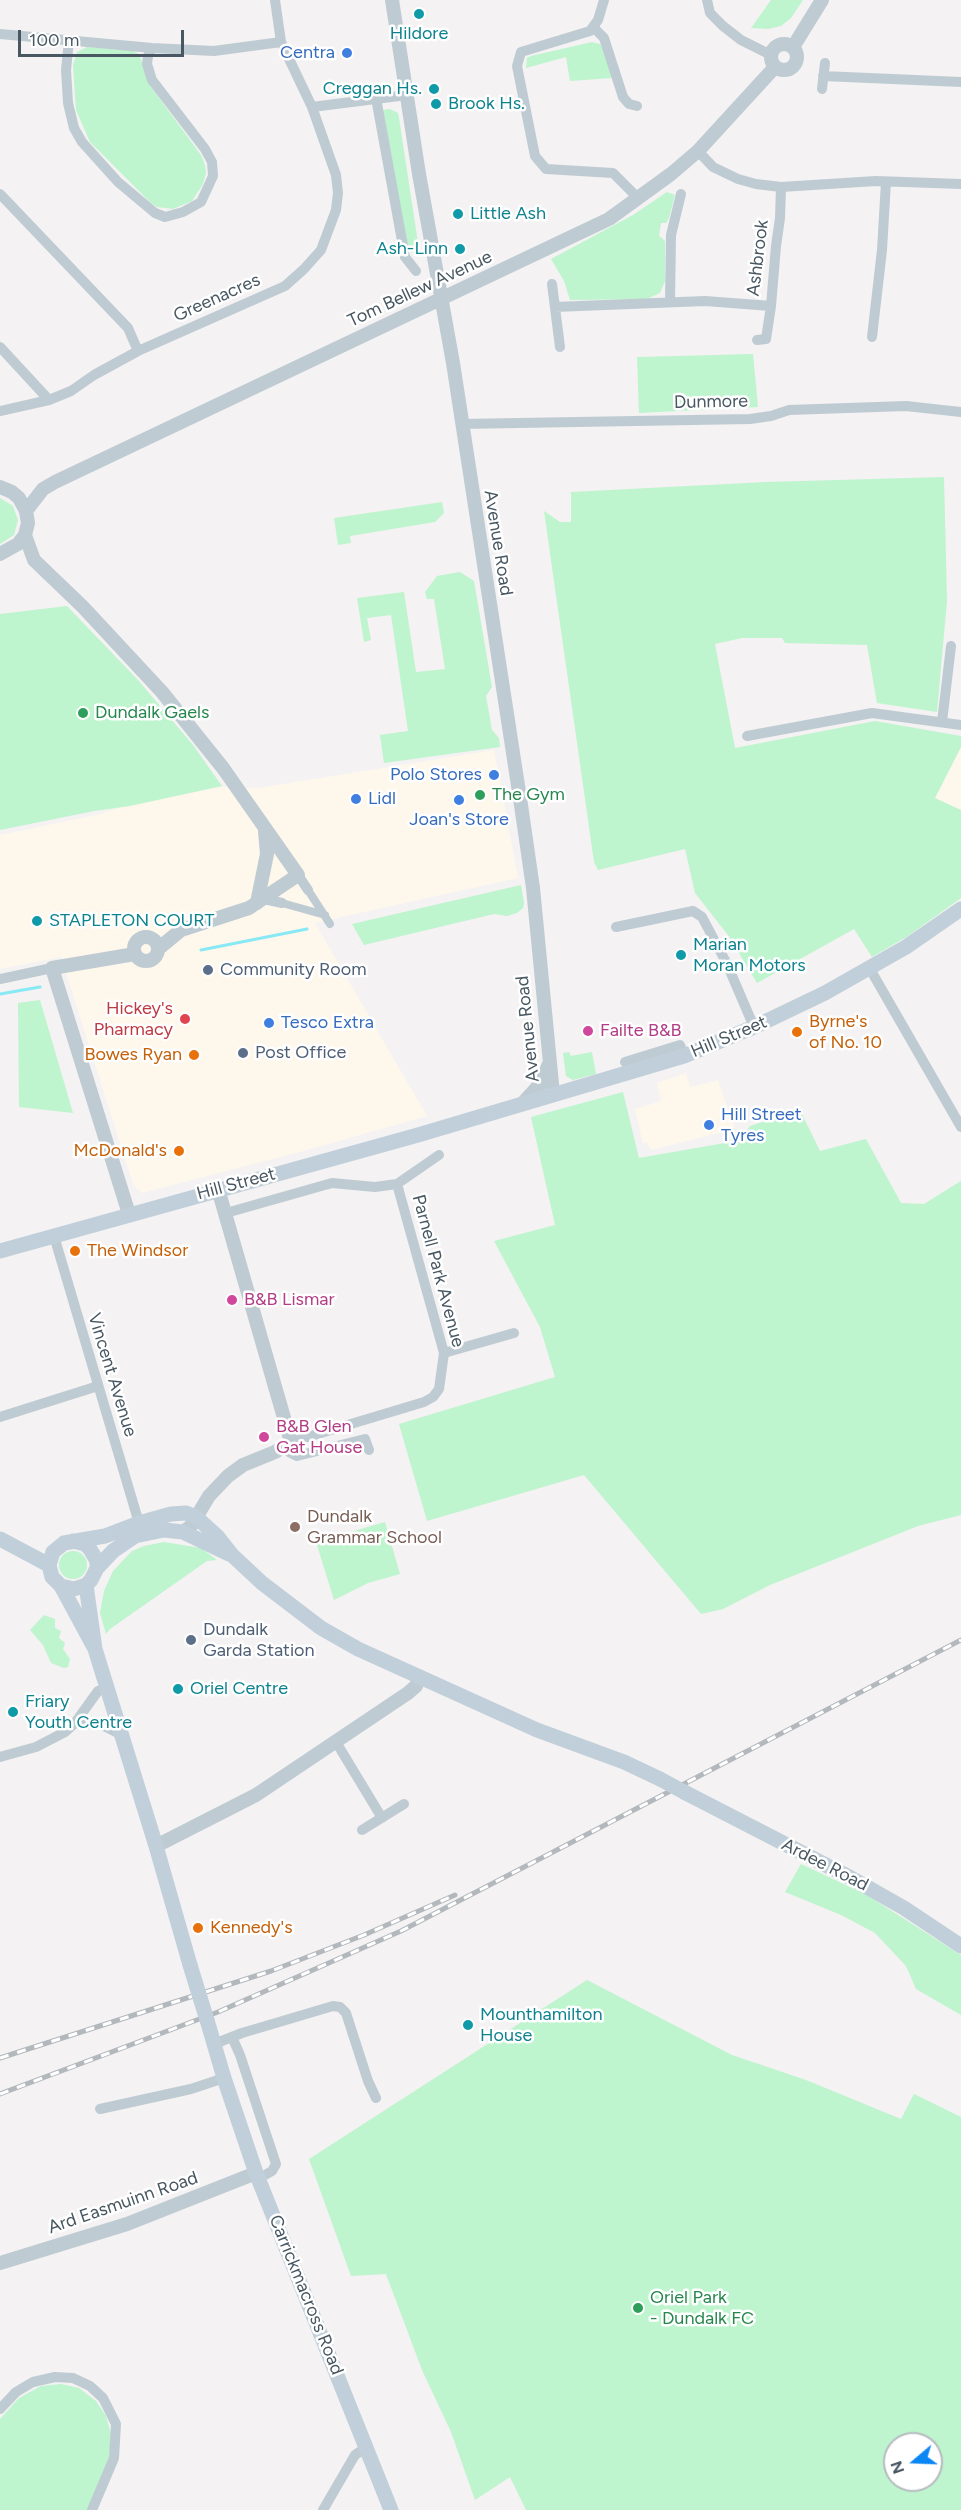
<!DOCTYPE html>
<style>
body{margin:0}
#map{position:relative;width:961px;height:2510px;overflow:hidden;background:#f4f2f2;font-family:Figtree,sans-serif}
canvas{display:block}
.north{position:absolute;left:883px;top:2432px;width:60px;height:60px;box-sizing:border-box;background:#fff;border:2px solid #b6bcc0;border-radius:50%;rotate:251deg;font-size:16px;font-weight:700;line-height:24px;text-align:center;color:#485761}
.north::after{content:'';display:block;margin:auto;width:21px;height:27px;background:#0b87f5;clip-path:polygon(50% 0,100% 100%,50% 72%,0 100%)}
.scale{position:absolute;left:18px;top:30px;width:166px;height:27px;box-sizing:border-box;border:3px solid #485761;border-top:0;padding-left:8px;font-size:18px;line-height:21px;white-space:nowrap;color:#485761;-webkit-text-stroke:4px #fff;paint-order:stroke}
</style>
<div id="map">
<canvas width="961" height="2510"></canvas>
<div class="north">N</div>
<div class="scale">100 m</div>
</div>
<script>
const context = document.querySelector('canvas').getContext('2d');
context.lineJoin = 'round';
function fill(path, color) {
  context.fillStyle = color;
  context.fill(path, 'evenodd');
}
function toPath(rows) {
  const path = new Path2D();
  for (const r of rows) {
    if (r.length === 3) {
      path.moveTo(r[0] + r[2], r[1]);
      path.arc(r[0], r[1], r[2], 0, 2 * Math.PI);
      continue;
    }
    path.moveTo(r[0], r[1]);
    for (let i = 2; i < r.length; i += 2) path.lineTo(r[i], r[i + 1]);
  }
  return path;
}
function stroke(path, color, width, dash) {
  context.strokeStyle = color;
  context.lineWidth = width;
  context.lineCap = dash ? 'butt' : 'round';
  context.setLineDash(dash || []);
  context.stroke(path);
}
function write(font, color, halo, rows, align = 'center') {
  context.font = font + ' Figtree,sans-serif';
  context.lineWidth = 5;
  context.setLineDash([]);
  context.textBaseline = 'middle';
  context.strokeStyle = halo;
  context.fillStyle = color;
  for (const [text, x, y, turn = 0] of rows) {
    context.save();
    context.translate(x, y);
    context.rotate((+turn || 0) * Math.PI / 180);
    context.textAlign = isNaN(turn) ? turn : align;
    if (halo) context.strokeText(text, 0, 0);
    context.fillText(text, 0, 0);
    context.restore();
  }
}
const commercial = toPath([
 [961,747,961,810,935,798],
 [494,750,518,878,315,923,427,1116,311,1149,142,1193,137,1189,133,1184,61,957,0,969,0,835,96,815,135,803,222,787,258,788],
 [686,1073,690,1087,718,1080,735,1129,651,1150,647,1142,643,1144,635,1109,661,1101,657,1083]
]);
const green = toPath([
 [771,0,803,0,791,18,781,26,768,29,751,28],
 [592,42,600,44,604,49,612,78,570,81,566,57,526,68,527,58,531,56],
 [87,47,133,51,139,54,151,87,201,155,205,165,206,173,203,184,192,201,173,209,157,207,151,203,90,142,76,110,73,65,77,52],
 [390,109,398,113,399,118,420,256,407,250,383,110],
 [667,192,675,195,669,218,666,223,661,223,659,236,665,241,665,281,660,293,647,299,570,300,564,281,551,259,633,215],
 [753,354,758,407,639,413,637,357],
 [944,477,947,601,937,712,877,703,867,645,785,643,782,638,742,638,715,644,735,748,875,721,961,736,961,747,935,798,961,810,961,898,908,936,872,957,854,929,757,983,728,935,695,893,685,849,598,870,594,862,544,511,560,522,571,522,571,492,766,482],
 [0,498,13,506,18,520,14,535,0,544],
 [442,502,444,513,435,522,350,536,351,543,338,545,334,518],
 [460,572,474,581,492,687,486,696,492,730,499,738,500,747,384,763,380,735,408,731,391,615,367,618,371,640,364,642,357,598,404,592,416,672,445,669,434,599,427,599,425,592,437,576],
 [67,606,138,680,193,745,222,786,130,806,94,811,0,830,0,614],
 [521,885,524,903,523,908,517,913,507,916,494,914,364,945,352,924],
 [40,1000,73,1113,19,1107,18,1003],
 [569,1052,571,1056,592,1052,596,1074,573,1080,566,1076,563,1053],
 [623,1092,639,1158,742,1140,750,1126,800,1110,820,1151,866,1139,901,1203,924,1204,961,1181,961,1515,918,1526,770,1585,723,1609,701,1614,584,1475,427,1521,399,1424,555,1377,540,1327,494,1241,555,1225,531,1117],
 [385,1522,400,1574,368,1583,334,1600,316,1542],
 [164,1542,201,1548,217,1560,207,1561,110,1629,106,1634,100,1613,104,1591,113,1571,132,1551,144,1546],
 [73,1565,14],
 [44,1615,55,1619,55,1628,61,1631,59,1638,65,1643,63,1649,70,1659,68,1667,64,1668,51,1663,43,1645,30,1630],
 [801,1864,865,1894,961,1955,961,2015,916,1989,906,1966,875,1933,841,1915,785,1892],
 [587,1980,732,2055,806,2080,901,2119,914,2094,961,2117,961,2510,526,2510,510,2477,475,2500,451,2432,422,2370,386,2274,351,2276,309,2159],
 [895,2444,931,2444,931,2480,895,2480],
 [61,2384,79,2388,96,2401,106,2416,112,2438,108,2463,87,2510,0,2510,0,2419,19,2398,41,2386]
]);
const stream = toPath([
 [201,950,307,929],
 [0,994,40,987]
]);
const pedestrian = toPath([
 [308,890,330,924],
 [282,903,325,915]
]);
const minor = toPath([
 [275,0,281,42,312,107],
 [604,0,598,20,590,31,521,52,517,66,535,156,546,169,613,173,639,199],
 [707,0,710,13,723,26,741,40,771,55],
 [593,27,604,38,623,97,629,104,637,106],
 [0,34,152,48,214,51,281,42],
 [69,40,66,70,68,103,74,128,82,142,118,182,155,213,165,217,183,212,201,202,213,176,212,162,205,149,152,80,147,64,148,56,152,48],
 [823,76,961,82],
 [822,89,825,63],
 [376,98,405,257,416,271],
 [698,151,713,167,738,179,756,184,781,187,876,181,961,184],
 [0,194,128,328,138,351],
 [552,284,560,347],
 [670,302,671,235,681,194],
 [555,307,705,301,771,306,776,246,780,218,781,187],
 [872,337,882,250,886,182],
 [757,340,766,339,771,306],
 [0,347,49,400],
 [0,411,49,400,71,391,94,375,138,351,285,286,304,269,321,250,336,210,338,193,336,175,312,107,407,95],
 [461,424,750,419,771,416,789,410,906,406,961,412],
 [942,722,951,646],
 [747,736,872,713,961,725],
 [298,875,308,890],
 [264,899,282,903],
 [616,927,693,911,702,917,727,964,754,1027],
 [870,969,961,1127],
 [0,979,52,968],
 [625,1062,680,1045,684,1056],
 [226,1213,332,1183,375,1187,397,1184,439,1155],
 [54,1236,139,1523],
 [444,1353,514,1333],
 [0,1417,98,1386],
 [291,1442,424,1402,433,1397,439,1389,444,1353,397,1184],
 [281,1448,297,1456,365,1439,369,1450],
 [75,1723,100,1724,122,1735],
 [336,1742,382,1818],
 [0,1757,36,1747,65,1732,75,1723,98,1691,107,1688],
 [362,1830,404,1804],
 [232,2037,240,2055,276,2164,272,2171,258,2179],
 [214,2044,242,2033,333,2006,340,2007,346,2013,368,2081,376,2098],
 [100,2109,191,2089,224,2078],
 [0,2409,16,2392,33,2382,55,2377,73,2378,90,2386,103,2398,116,2424,114,2458,92,2510],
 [323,2510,355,2455,367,2447]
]);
const tertiary = toPath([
 [392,0,419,174,453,363,521,805,533,888,553,1094],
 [784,57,13],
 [793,47,822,0],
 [0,487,12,492,19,498,26,511,28,523,25,535,18,544,0,554],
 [26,511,43,489,55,482,609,219,671,174,698,151,775,67],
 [25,535,34,560,83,607,162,692,223,768,298,875,249,908,181,930,158,949],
 [257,903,267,854,265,831],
 [146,949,12],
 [523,1103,542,1082,548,1066],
 [129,1214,52,968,135,954],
 [183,1532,191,1526,209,1496,228,1476,243,1465,275,1452,291,1442,218,1189],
 [156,1846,256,1795,408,1693,416,1686,420,1677],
 [0,2263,127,2224,256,2173]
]);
const secondary = toPath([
 [0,1251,418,1135,684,1056,754,1027,825,993,906,947,961,909],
 [0,1539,49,1565],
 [97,1568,113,1551,135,1536,164,1530,183,1532,229,1554],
 [86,1585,95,1649,156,1846,190,1965],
 [61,1586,74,1589,86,1585,91,1580,97,1568,97,1561,90,1549,85,1544,73,1541],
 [95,1649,61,1586,52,1577,49,1565,53,1552,64,1543,105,1536,139,1523,171,1514,186,1513,196,1517,217,1536,232,1555,262,1583,321,1628,358,1649,537,1730,624,1762,660,1779],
 [684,1792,851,1878,904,1908,961,1946],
 [207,2020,224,2078,256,2173,391,2510]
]);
const rail = toPath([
 [0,2058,271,1971,364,1935,455,1895],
 [0,2094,218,2012,401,1931,961,1640]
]);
const secondaryBridge = toPath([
 [660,1779,684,1792],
 [190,1965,207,2020]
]);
const markers = [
 [419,14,6,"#0f9aa8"],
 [347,53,6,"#3f7fe0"],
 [434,89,6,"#0f9aa8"],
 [436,104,6,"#0f9aa8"],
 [458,214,6,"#0f9aa8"],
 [460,249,6,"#0f9aa8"],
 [83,713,6,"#2e9e5b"],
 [494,775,6,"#3f7fe0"],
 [480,795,6,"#2e9e5b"],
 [356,799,6,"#3f7fe0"],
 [459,800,6,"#3f7fe0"],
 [37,921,6,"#0f9aa8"],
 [681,955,6,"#0f9aa8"],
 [208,970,6,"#5c6f8a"],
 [185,1019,6,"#e0444e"],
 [269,1023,6,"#3f7fe0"],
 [588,1031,6,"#d1479c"],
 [797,1032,6,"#e8710a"],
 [243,1053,6,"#5c6f8a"],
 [194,1055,6,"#e8710a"],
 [709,1125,6,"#3f7fe0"],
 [179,1151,6,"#e8710a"],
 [75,1251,6,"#e8710a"],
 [232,1300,6,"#d1479c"],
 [264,1437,6,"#d1479c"],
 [295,1527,6,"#8d6e63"],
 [191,1640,6,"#5c6f8a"],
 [178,1689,6,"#0f9aa8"],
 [13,1712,6,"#0f9aa8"],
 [198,1928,6,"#e8710a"],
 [468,2025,6,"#0f9aa8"],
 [638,2308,6,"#2e9e5b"]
];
const cultureNames = [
 ["Hildore",419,34,"center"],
 ["Creggan Hs.",422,89,"right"],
 ["Brook Hs.",448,104],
 ["Little Ash",470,214],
 ["Ash-Linn",448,249,"right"],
 ["STAPLETON COURT",49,921],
 ["Marian",693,945],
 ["Moran Motors",693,966],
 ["Oriel Centre",190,1689],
 ["Friary",25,1702],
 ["Youth Centre",25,1723],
 ["Mounthamilton",480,2015],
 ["House",480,2036]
];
const shopNames = [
 ["Centra",335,53,"right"],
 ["Polo Stores",482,775,"right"],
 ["Lidl",368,799],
 ["Joan's Store",459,820,"center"],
 ["Tesco Extra",281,1023],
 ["Hill Street",721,1115],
 ["Tyres",721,1136]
];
const streetNames = [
 ["Ashbrook",758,258,-83],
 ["Tom Bellew Avenue",420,289,-25],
 ["Greenacres",217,298,-24],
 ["Dunmore",711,402,-1],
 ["Avenue Road",498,543,81],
 ["Avenue Road",528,1029,-96],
 ["Hill Street",729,1037,-23],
 ["Hill Street",236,1184,-15],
 ["Parnell Park Avenue",438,1271,75],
 ["Vincent Avenue",112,1375,73],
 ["Ardee Road",825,1865,27],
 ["Ard Easmuinn Road",123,2203,-19],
 ["Carrickmacross Road",306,2295,68]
];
const leisureNames = [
 ["Dundalk Gaels",95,713],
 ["The Gym",492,795],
 ["Oriel Park",650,2298],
 ["- Dundalk FC",650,2319]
];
const serviceNames = [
 ["Community Room",220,970],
 ["Post Office",255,1053],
 ["Dundalk",203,1630],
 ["Garda Station",203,1651]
];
const healthNames = [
 ["Hickey's",173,1009],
 ["Pharmacy",173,1030]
];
const foodNames = [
 ["Byrne's",809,1022],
 ["of No. 10",809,1043],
 ["Bowes Ryan",182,1055,"right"],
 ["McDonald's",167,1151,"right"],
 ["The Windsor",87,1251],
 ["Kennedy's",210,1928]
];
const hotelNames = [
 ["Failte B&B",600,1031],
 ["B&B Lismar",244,1300],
 ["B&B Glen",276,1427],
 ["Gat House",276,1448]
];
const educationNames = [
 ["Dundalk",307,1517],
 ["Grammar School",307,1538]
];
fill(commercial, '#fef7ec');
fill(green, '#bef4ce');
stroke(stream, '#88e8f4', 3);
stroke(pedestrian, '#bfcbd2', 8);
stroke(minor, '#bfcbd2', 10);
stroke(tertiary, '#bfcbd2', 14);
stroke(secondary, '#c1cfda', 15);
stroke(rail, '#b3b8bd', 5);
stroke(rail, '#fff', 3, [9]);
stroke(secondaryBridge, '#c1cfda', 15);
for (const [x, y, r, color] of markers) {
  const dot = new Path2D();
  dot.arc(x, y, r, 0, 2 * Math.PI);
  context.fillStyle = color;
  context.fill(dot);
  stroke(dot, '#fff', 2);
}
write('18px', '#0d838f', '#fff', cultureNames, 'left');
write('18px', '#366cbe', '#fff', shopNames, 'left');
write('18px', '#485761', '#fff', streetNames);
write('18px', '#27864d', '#fff', leisureNames, 'left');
write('18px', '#4e5e75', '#fff', serviceNames, 'left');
write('18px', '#be3a42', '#fff', healthNames, 'right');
write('18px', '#c56008', '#fff', foodNames, 'left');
write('18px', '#b23c85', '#fff', hotelNames, 'left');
write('18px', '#785e54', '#fff', educationNames, 'left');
</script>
